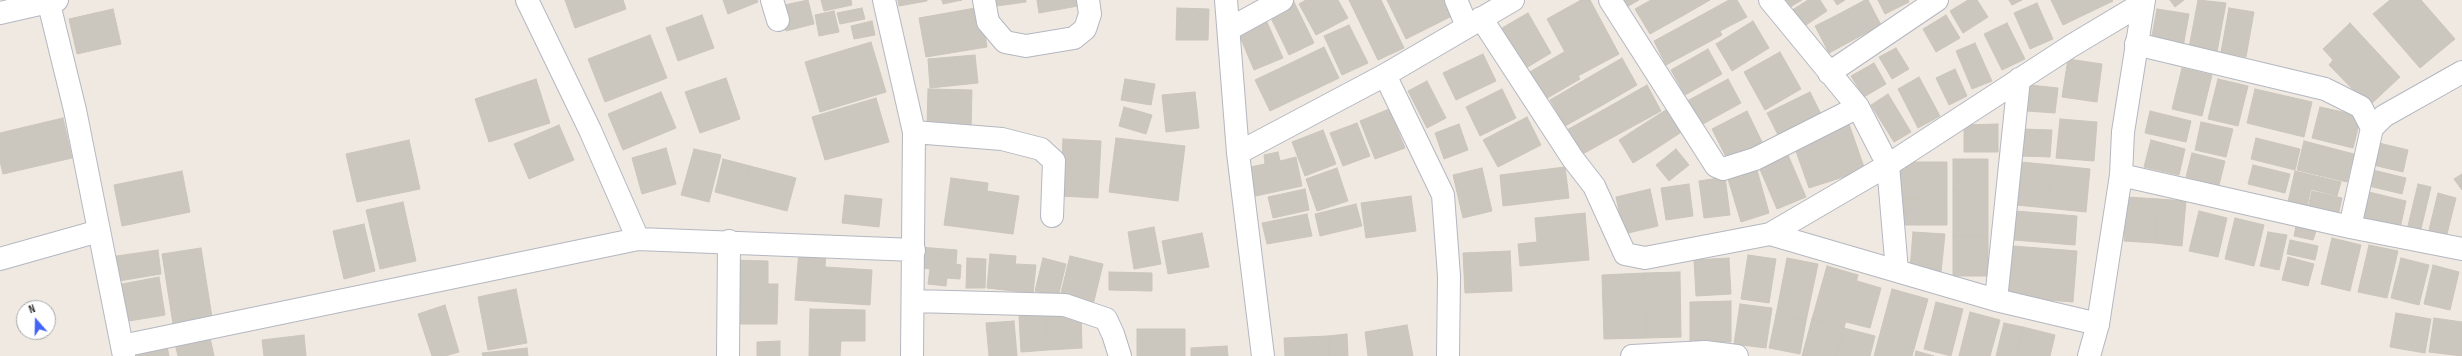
<!DOCTYPE html>
<style>
body{margin:0}
#map{position:relative;width:2462px;height:356px;overflow:hidden;background:#efe9e1;font-family:"Sofia Sans Condensed",sans-serif}
canvas{display:block}
.north{position:absolute;left:16px;top:300px;width:40px;height:40px;box-sizing:border-box;background:#fff;border:1px solid #ababab;border-radius:50%;rotate:340deg;font-size:11px;font-weight:700;line-height:16px;text-align:center;color:#2e2e2e}
.north::after{content:'';display:block;margin:auto;width:14px;height:18px;background:#4264fb;clip-path:polygon(50% 0,100% 100%,50% 72%,0 100%)}
</style>
<div id="map">
<canvas width="2462" height="356"></canvas>
<div class="north">N</div>
</div>
<script>
const context = document.querySelector('canvas').getContext('2d');
context.lineJoin = 'round';
function fill(path, color) {
  context.fillStyle = color;
  context.fill(path, 'evenodd');
}
function toPath(rows) {
  const path = new Path2D();
  for (const r of rows) {
    path.moveTo(r[0], r[1]);
    for (let i = 2; i < r.length; i += 2) path.lineTo(r[i], r[i + 1]);
  }
  return path;
}
function stroke(path, color, width, dash) {
  context.strokeStyle = color;
  context.lineWidth = width;
  context.lineCap = dash ? 'butt' : 'round';
  context.setLineDash(dash || []);
  context.stroke(path);
}
const building = toPath([
 [565,0,623,0,626,9,575,28,565,0],
 [723,0,757,0,758,2,728,14,723,0],
 [808,0,814,24,786,31,780,6,808,0],
 [821,0,851,0,852,5,824,11,821,0],
 [898,0,927,0,927,1,899,6,898,0],
 [942,0,962,0,943,4,942,0],
 [988,0,1026,0,1026,2,989,7,988,0],
 [1037,0,1077,0,1078,6,1039,13,1037,0],
 [1306,0,1338,0,1348,18,1316,35,1299,4,1306,0],
 [1349,0,1381,0,1404,48,1378,60,1349,0],
 [1387,0,1417,0,1430,27,1406,39,1387,0],
 [1417,0,1445,0,1452,16,1430,27,1417,0],
 [1581,0,1590,0,1619,54,1578,76,1547,19,1581,0],
 [1621,0,1639,0,1625,8,1621,0],
 [1651,0,1675,0,1684,15,1650,34,1635,9,1651,0],
 [1675,0,1710,0,1684,15,1675,0],
 [1729,0,1737,0,1747,17,1720,31,1709,11,1729,0],
 [1781,0,1802,0,1787,9,1781,0],
 [1808,0,1820,0,1827,11,1800,29,1789,12,1808,0],
 [1834,0,1845,0,1837,5,1834,0],
 [1865,0,1868,0,1881,25,1853,40,1839,14,1865,0],
 [1878,0,1908,0,1909,2,1885,14,1878,0],
 [1968,0,1977,0,1988,17,1963,33,1950,11,1968,0],
 [2009,0,2022,0,2012,5,2009,0],
 [2051,0,2112,0,2113,1,2063,25,2051,0],
 [2170,0,2184,0,2175,7,2170,0],
 [2198,0,2226,3,2217,52,2189,48,2198,0],
 [2390,0,2421,0,2455,39,2420,68,2373,14,2390,0],
 [1294,2,1314,43,1289,55,1269,14,1294,2],
 [2037,3,2053,39,2030,49,2014,13,2037,3],
 [981,7,987,47,926,57,919,18,981,7],
 [862,8,865,19,840,24,837,13,862,8],
 [1177,8,1209,9,1208,40,1176,40,1177,8],
 [2229,8,2254,12,2246,57,2221,52,2229,8],
 [113,9,121,44,77,54,69,19,113,9],
 [2157,9,2189,14,2183,47,2151,41,2157,9],
 [834,11,839,32,819,36,815,15,834,11],
 [1709,11,1722,35,1666,65,1654,41,1709,11],
 [1528,13,1551,53,1526,68,1502,28,1528,13],
 [1839,14,1853,40,1829,53,1815,26,1839,14],
 [702,15,714,48,678,61,666,28,702,15],
 [1946,15,1960,38,1936,52,1923,29,1946,15],
 [1266,20,1283,58,1254,70,1238,32,1266,20],
 [872,21,875,35,854,39,851,26,872,21],
 [1753,21,1769,48,1732,71,1716,44,1753,21],
 [2007,23,2025,59,2002,70,1984,34,2007,23],
 [2350,23,2400,77,2369,106,2329,65,2333,60,2323,49,2350,23],
 [1349,25,1368,63,1342,75,1324,36,1349,25],
 [650,35,667,78,605,102,588,59,650,35],
 [871,42,886,92,820,112,805,62,871,42],
 [1975,43,1992,81,1972,89,1956,51,1975,43],
 [1324,47,1339,78,1312,91,1297,60,1324,47],
 [1896,48,1909,69,1892,79,1879,57,1896,48],
 [1708,49,1722,74,1685,95,1671,70,1708,49],
 [1564,52,1580,79,1544,100,1528,73,1564,52],
 [1780,52,1801,89,1765,110,1744,72,1780,52],
 [1483,54,1496,81,1456,100,1443,73,1483,54],
 [975,55,978,83,930,88,928,59,975,55],
 [1622,58,1637,85,1601,106,1586,79,1622,58],
 [2068,59,2102,64,2097,102,2062,97,2068,59],
 [1297,60,1312,91,1270,111,1255,80,1297,60],
 [1874,63,1886,84,1864,97,1851,76,1874,63],
 [2182,68,2212,75,2202,116,2172,109,2182,68],
 [1955,69,1967,96,1949,105,1936,78,1955,69],
 [1919,77,1940,116,1918,128,1898,89,1919,77],
 [726,78,740,119,700,133,685,92,726,78],
 [536,79,550,123,489,142,475,99,536,79],
 [1125,79,1155,84,1151,105,1121,100,1125,79],
 [1586,79,1601,106,1565,126,1550,100,1586,79],
 [1728,79,1741,103,1701,125,1687,101,1728,79],
 [2218,79,2248,86,2238,126,2208,119,2218,79],
 [1427,81,1446,118,1427,128,1408,91,1427,81],
 [1647,85,1661,111,1617,135,1603,110,1647,85],
 [2030,85,2058,88,2055,113,2027,111,2030,85],
 [928,89,972,90,971,128,927,127,928,89],
 [1502,89,1516,118,1480,136,1466,107,1502,89],
 [2255,89,2312,102,2304,137,2247,123,2255,89],
 [661,92,676,128,623,150,608,114,661,92],
 [1195,92,1199,128,1166,132,1162,95,1195,92],
 [1810,92,1824,120,1781,141,1767,113,1810,92],
 [1888,94,1911,132,1894,142,1871,105,1888,94],
 [876,98,889,142,825,160,812,117,876,98],
 [1124,107,1152,115,1146,134,1119,126,1124,107],
 [2320,107,2361,116,2353,148,2312,138,2320,107],
 [1669,108,1683,131,1651,152,1636,129,1669,108],
 [1389,109,1405,148,1375,159,1360,121,1389,109],
 [1603,110,1617,135,1579,156,1565,131,1603,110],
 [1747,111,1765,148,1730,165,1712,129,1747,111],
 [2150,111,2191,121,2186,142,2145,133,2150,111],
 [1527,117,1541,145,1498,167,1483,140,1527,117],
 [63,118,72,158,3,174,0,161,0,133,63,118],
 [2060,119,2097,122,2094,161,2056,158,2060,119],
 [2201,122,2233,129,2226,157,2195,150,2201,122],
 [1357,123,1370,156,1343,166,1330,133,1357,123],
 [1459,124,1468,150,1444,159,1435,133,1459,124],
 [1849,124,1865,170,1809,188,1793,143,1849,124],
 [1998,124,1998,152,1964,152,1964,125,1998,124],
 [559,125,574,160,529,179,514,144,559,125],
 [1636,129,1651,152,1633,163,1619,140,1636,129],
 [2022,129,2052,130,2050,157,2020,156,2022,129],
 [1323,130,1336,164,1305,176,1292,142,1323,130],
 [1116,138,1185,146,1178,201,1109,192,1116,138],
 [2256,138,2300,149,2295,170,2251,159,2256,138],
 [1063,139,1101,141,1098,198,1060,196,1063,139],
 [409,140,420,189,357,202,346,154,409,140],
 [2151,140,2185,149,2179,175,2144,167,2151,140],
 [2304,141,2354,154,2347,182,2297,170,2304,141],
 [2379,143,2408,150,2403,172,2373,165,2379,143],
 [666,148,676,184,642,194,632,158,666,148],
 [694,149,721,155,709,202,681,195,694,149],
 [1676,149,1689,165,1669,181,1656,165,1676,149],
 [1278,152,1280,161,1296,157,1302,186,1251,197,1245,168,1265,164,1264,155,1278,152],
 [2192,153,2225,161,2219,185,2186,177,2192,153],
 [1788,155,1806,197,1777,209,1759,167,1788,155],
 [723,159,750,166,741,199,715,192,723,159],
 [1953,159,1988,159,1988,192,1953,192,1953,159],
 [1900,162,1947,162,1947,200,1899,199,1900,162],
 [2021,162,2052,165,2047,208,2016,205,2021,162],
 [2052,165,2090,169,2086,212,2047,208,2052,165],
 [2253,165,2290,174,2285,193,2248,184,2253,165],
 [750,166,796,178,787,211,741,199,750,166],
 [1565,167,1569,198,1503,206,1500,175,1565,167],
 [1337,168,1348,201,1317,211,1306,179,1337,168],
 [1482,168,1492,211,1463,218,1453,175,1482,168],
 [1757,170,1769,213,1741,222,1728,179,1757,170],
 [2373,170,2406,178,2402,194,2369,186,2373,170],
 [182,171,190,212,122,226,114,185,182,171],
 [2295,171,2341,182,2337,196,2311,189,2307,206,2288,202,2295,171],
 [2462,174,2462,190,2454,179,2462,174],
 [1725,177,1730,215,1704,218,1699,181,1725,177],
 [951,178,988,183,987,191,1019,196,1013,234,944,225,951,178],
 [1689,184,1693,216,1666,220,1661,188,1689,184],
 [2418,184,2431,187,2420,233,2407,230,2418,184],
 [1305,189,1309,210,1273,218,1268,197,1305,189],
 [1650,189,1658,226,1624,234,1616,197,1650,189],
 [2312,191,2342,198,2337,220,2307,212,2312,191],
 [1953,192,1988,192,1988,236,1953,236,1953,192],
 [2369,192,2406,201,2399,233,2361,224,2369,192],
 [2438,193,2456,198,2446,238,2428,234,2438,193],
 [845,195,882,199,879,227,842,223,845,195],
 [1411,196,1416,231,1366,238,1361,203,1411,196],
 [2127,197,2158,199,2155,243,2124,241,2127,197],
 [1899,199,1947,200,1947,225,1899,225,1899,199],
 [2158,199,2186,201,2182,246,2155,243,2158,199],
 [403,202,416,261,380,269,366,210,403,202],
 [1356,204,1362,226,1320,236,1315,214,1356,204],
 [2016,211,2077,216,2075,245,2014,240,2016,211],
 [2199,211,2227,218,2218,257,2189,251,2199,211],
 [1585,213,1589,260,1520,266,1518,244,1537,242,1535,218,1585,213],
 [1307,214,1312,236,1267,244,1262,223,1307,214],
 [2235,218,2264,225,2254,266,2225,259,2235,218],
 [364,224,375,271,344,279,333,231,364,224],
 [2296,226,2316,231,2313,240,2294,236,2296,226],
 [1154,227,1161,264,1134,269,1128,232,1154,227],
 [1913,232,1945,234,1941,272,1910,269,1913,232],
 [2268,232,2287,235,2279,270,2260,266,2268,232],
 [1202,233,1209,267,1168,274,1162,241,1202,233],
 [1953,236,1988,236,1988,276,1953,276,1953,236],
 [2332,238,2361,245,2350,291,2321,284,2332,238],
 [2290,240,2318,246,2315,260,2287,254,2290,240],
 [2369,245,2398,251,2387,298,2358,292,2369,245],
 [2013,246,2077,251,2073,302,2008,297,2013,246],
 [919,247,957,250,956,264,961,265,960,279,947,278,946,286,928,284,930,269,917,267,919,247],
 [201,248,212,317,173,324,162,254,201,248],
 [158,250,161,274,113,282,110,257,158,250],
 [799,250,826,251,825,267,872,270,870,305,795,300,799,250],
 [1510,251,1512,291,1465,293,1463,253,1510,251],
 [990,254,1016,256,1013,291,987,288,990,254],
 [1748,255,1776,259,1769,303,1741,299,1748,255],
 [1070,256,1103,264,1093,305,1060,297,1070,256],
 [2288,257,2314,264,2308,286,2282,280,2288,257],
 [967,258,986,259,985,288,966,288,967,258],
 [1043,258,1066,264,1058,297,1035,291,1043,258],
 [1729,258,1731,294,1696,296,1694,260,1729,258],
 [1787,258,1818,264,1806,321,1776,315,1787,258],
 [2401,258,2429,265,2419,305,2391,298,2401,258],
 [733,260,768,261,768,284,778,284,777,324,731,324,733,260],
 [1015,264,1036,265,1033,293,1013,291,1015,264],
 [2433,265,2459,272,2450,310,2424,304,2433,265],
 [1827,266,1858,275,1844,328,1812,319,1827,266],
 [1109,272,1152,273,1152,291,1109,290,1109,272],
 [1680,272,1681,337,1646,338,1645,273,1680,272],
 [1645,273,1646,338,1604,339,1602,275,1645,273],
 [159,277,165,315,123,322,117,285,159,277],
 [1857,281,1881,288,1870,328,1846,322,1857,281],
 [516,289,527,343,488,350,478,297,516,289],
 [1892,289,1928,299,1912,356,1874,356,1892,289],
 [1731,301,1731,342,1690,342,1690,302,1731,301],
 [1936,302,1963,309,1951,356,1924,349,1936,302],
 [1740,304,1772,308,1766,348,1734,344,1740,304],
 [445,305,459,352,445,356,432,356,418,314,445,305],
 [810,309,865,310,865,341,841,341,840,356,809,356,810,309],
 [1970,312,2000,320,1990,356,1959,356,1970,312],
 [1081,313,1082,348,1048,350,1047,315,1081,313],
 [2396,313,2431,319,2425,353,2390,347,2396,313],
 [1047,315,1048,350,1021,352,1019,316,1047,315],
 [1776,315,1806,321,1800,354,1769,348,1776,315],
 [2434,318,2462,322,2462,356,2429,352,2434,318],
 [1812,319,1844,328,1836,356,1802,356,1812,319],
 [1014,321,1017,356,989,356,986,323,1014,321],
 [2004,323,2023,327,2016,356,1996,356,2004,323],
 [1407,325,1413,356,1368,356,1365,332,1407,325],
 [2023,327,2055,335,2050,356,2016,356,2023,327],
 [1844,328,1875,336,1870,356,1836,356,1844,328],
 [1137,329,1185,329,1185,356,1137,356,1137,329],
 [209,333,214,356,178,356,174,339,209,333],
 [1347,334,1348,356,1329,356,1328,336,1347,334],
 [304,335,306,356,264,356,262,340,304,335],
 [1328,336,1329,356,1285,356,1284,338,1328,336],
 [780,341,780,356,757,356,757,342,780,341],
 [167,346,169,356,133,356,133,352,167,346],
 [1227,346,1228,356,1191,356,1191,348,1227,346],
 [527,348,528,356,483,356,482,353,527,348],
 [1916,351,1934,356,1915,356,1916,351]
]);
const street = toPath([
 [48,0,75,110,124,356],
 [527,0,590,130,638,239],
 [772,0,778,20],
 [884,0,914,132,912,356],
 [984,0,988,22,1005,42,1026,46,1074,38,1085,29,1090,14,1088,0],
 [1226,0,1238,153,1263,356],
 [1456,0,1467,26],
 [1610,0,1716,166,1723,169,1755,159,1858,107],
 [1770,0,1858,107,1888,165,1897,271],
 [0,13,57,0],
 [1481,18,1573,159,1594,186,1625,254,1645,258,1770,234,1888,165,2071,46,2143,3],
 [1229,29,1282,0],
 [2136,44,2325,89,2361,107,2372,128,2384,116,2462,72],
 [1829,73,1937,0],
 [1385,75,1443,195,1449,276,1448,356],
 [914,132,1002,139,1041,149,1054,161,1052,216],
 [1238,153,1385,75,1513,0],
 [2121,175,2350,227,2462,249],
 [2350,227,2372,128],
 [1770,234,1996,300,2098,324],
 [0,259,99,231],
 [1996,300,2019,79],
 [913,301,1065,305,1106,319,1113,334,1120,356],
 [122,346,638,239,914,250],
 [728,356,729,241],
 [1632,356,1705,352,1737,356]
]);
const secondary = toPath([
 [2089,356,2098,324,2121,175,2123,132,2144,0]
]);
fill(building, '#cbc7bf');
stroke(building, '#cbc5ba', 1);
stroke(street, '#b4b7c1', 24);
stroke(secondary, '#b4b7c1', 24);
stroke(street, '#fff', 22);
stroke(secondary, '#fff', 22);
</script>
